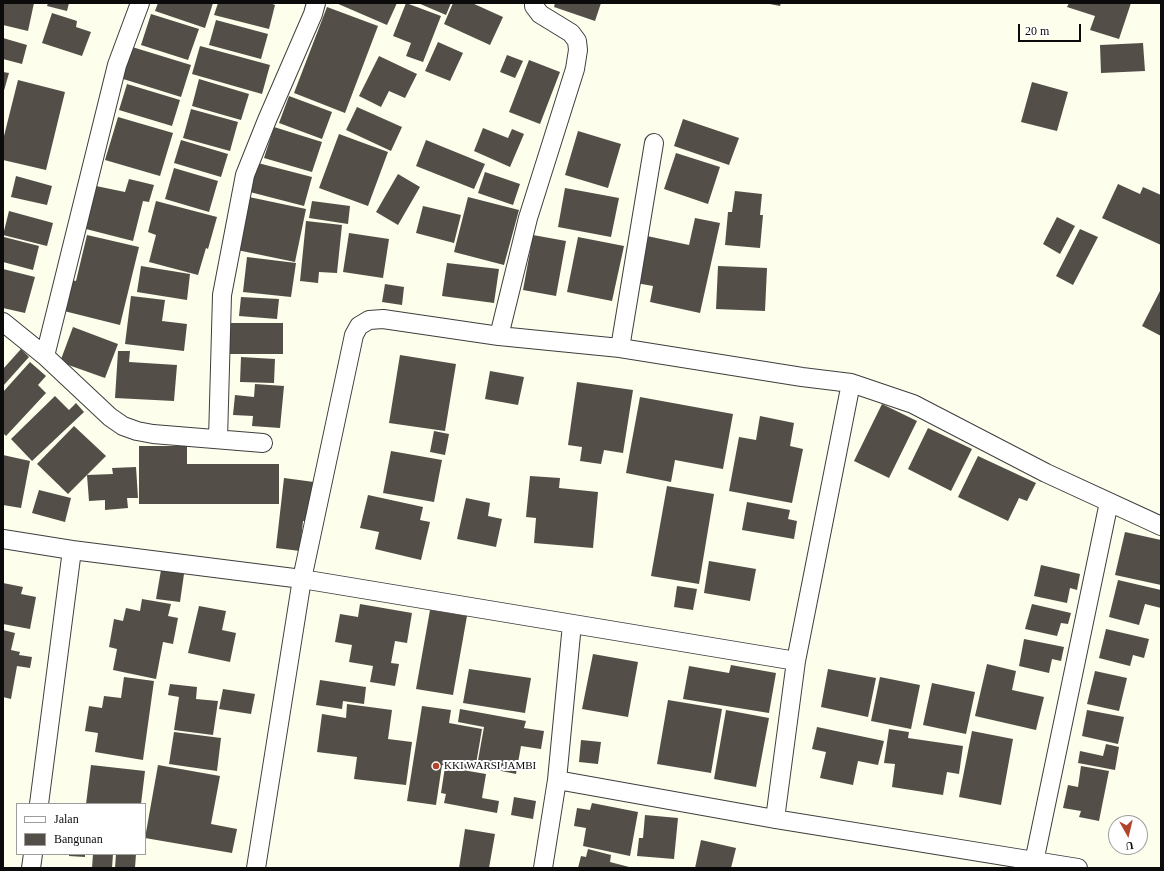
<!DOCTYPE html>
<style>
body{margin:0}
#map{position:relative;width:1164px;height:871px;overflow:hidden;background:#fdfeeb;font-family:"Times New Roman",serif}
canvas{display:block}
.frame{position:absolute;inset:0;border:4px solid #0b0b0b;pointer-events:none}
.legend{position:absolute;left:16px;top:803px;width:130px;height:52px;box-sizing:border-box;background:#fff;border:1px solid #9d9d9d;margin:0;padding:5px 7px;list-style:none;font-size:12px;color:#0b0b0b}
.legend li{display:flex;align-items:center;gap:8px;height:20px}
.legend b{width:20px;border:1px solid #9d9d9d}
.north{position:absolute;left:1108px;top:815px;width:40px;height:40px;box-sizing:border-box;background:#fff;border:1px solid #9d9d9d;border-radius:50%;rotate:172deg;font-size:11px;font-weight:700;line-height:16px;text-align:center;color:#0b0b0b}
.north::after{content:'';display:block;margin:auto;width:14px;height:18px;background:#b3442c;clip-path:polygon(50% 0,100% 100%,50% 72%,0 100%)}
.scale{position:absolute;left:1018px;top:24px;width:63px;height:18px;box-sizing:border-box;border:2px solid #0b0b0b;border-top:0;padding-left:5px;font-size:12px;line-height:14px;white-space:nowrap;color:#0b0b0b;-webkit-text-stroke:3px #fff;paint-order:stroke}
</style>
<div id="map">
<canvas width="1164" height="871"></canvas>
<div class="frame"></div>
<ul class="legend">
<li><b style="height:5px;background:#fff"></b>Jalan</li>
<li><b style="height:11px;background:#534f48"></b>Bangunan</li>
</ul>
<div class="north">U</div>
<div class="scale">20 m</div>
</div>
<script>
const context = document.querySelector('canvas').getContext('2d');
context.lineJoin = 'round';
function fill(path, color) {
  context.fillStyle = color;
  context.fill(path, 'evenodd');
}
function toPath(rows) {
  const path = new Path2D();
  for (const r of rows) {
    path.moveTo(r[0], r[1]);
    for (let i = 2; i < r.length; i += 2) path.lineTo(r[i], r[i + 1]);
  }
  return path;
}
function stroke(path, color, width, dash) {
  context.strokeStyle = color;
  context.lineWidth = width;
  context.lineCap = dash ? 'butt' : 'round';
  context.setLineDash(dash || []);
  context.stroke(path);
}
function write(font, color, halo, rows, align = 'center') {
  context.font = font + ' "Times New Roman",serif';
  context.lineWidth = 4;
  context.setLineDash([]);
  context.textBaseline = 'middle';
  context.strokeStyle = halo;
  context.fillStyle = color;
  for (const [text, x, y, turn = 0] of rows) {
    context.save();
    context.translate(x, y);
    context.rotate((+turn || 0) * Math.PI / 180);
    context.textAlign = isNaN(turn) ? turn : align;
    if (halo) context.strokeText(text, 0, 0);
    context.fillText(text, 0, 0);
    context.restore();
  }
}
const building = toPath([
 [3,3,34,3,28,31,3,25],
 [48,3,69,3,67,11,47,6],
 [158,3,213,3,205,28,155,11],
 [218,3,270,3,275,5,269,29,214,15],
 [336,3,397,3,387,25],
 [406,3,441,16,423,62,406,56,411,43,393,36],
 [418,3,451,3,446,15],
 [453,3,472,3,503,17,490,45,444,24],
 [555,3,601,3,595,21,554,7],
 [765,3,781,3,780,6],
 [1069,3,1131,3,1119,39,1090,30,1095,16,1067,7],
 [327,7,378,26,345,113,294,93],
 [52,13,77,21,76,27,91,32,82,56,42,43],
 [151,14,199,29,188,60,141,45],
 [216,20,268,34,261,59,209,45],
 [3,38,27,45,22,64,3,59],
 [438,42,463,53,450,81,425,71],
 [1143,43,1145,71,1101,73,1100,45],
 [129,46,191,65,181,97,120,78],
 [200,46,270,65,262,94,192,74],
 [507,55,523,61,515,78,500,72],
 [379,56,417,74,405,98,389,91,381,107,359,96],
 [529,60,560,72,540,124,509,112],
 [3,72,9,73,3,94],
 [199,79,249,94,241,120,192,106],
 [18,80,65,92,46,170,3,160,3,140],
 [1032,82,1068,92,1057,131,1021,122],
 [127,84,180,100,172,126,119,110],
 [289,96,332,112,322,139,279,123],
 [357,107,402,127,391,151,346,130],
 [191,109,238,122,230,151,183,138],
 [118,117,173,133,160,176,105,160],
 [683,119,739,138,729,165,674,146],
 [274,127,322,142,312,172,264,158],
 [483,128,508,138,512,129,524,134,510,167,474,151],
 [578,131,621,144,608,188,565,175],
 [339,134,388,152,368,206,319,188],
 [181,140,228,154,221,177,174,163],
 [426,140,485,164,474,189,416,166],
 [676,153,720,167,708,204,664,189],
 [258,163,312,177,304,206,250,192],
 [174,168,218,181,209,212,165,199],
 [485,172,520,184,513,205,478,193],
 [398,174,420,187,398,225,376,212],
 [16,176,52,186,47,205,11,197],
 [129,179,154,185,149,202,143,201,133,241,86,229,96,186,125,192],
 [1118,184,1140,194,1143,187,1161,195,1161,245,1102,218],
 [565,188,619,198,611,237,558,227],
 [735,191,762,194,760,215,763,215,760,248,725,245,728,212,732,212],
 [249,197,306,209,295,262,237,250],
 [468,197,519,210,504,265,454,252],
 [156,201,217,217,208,249,206,248,198,275,149,262,156,235,148,232],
 [312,201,350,206,348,224,309,218],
 [423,206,461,215,454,243,416,233],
 [9,211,53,223,47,246,3,235],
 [1057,217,1075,226,1060,254,1043,244],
 [695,218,720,223,700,313,650,302,653,286,636,283,647,236,689,245],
 [306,221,342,225,337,273,319,272,318,283,300,281],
 [1080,229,1098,237,1073,285,1056,276],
 [349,233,389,239,383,278,343,272],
 [87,235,139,247,120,325,60,310,68,279,76,281],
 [533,235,566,241,556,296,523,290],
 [4,237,39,246,33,270,3,262,3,242],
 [578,237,624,246,612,301,567,292],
 [247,257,296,263,291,297,243,292],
 [447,263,499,269,494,303,442,296],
 [141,266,190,274,187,300,137,292],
 [718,266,767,268,765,311,716,309],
 [3,269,35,277,25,313,3,308],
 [385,284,404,287,402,305,382,302],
 [1161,289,1161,336,1142,326],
 [131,296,165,300,162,321,187,324,184,351,125,344],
 [241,297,279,299,277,319,239,316],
 [226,323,283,323,283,354,227,354],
 [73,327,118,344,105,378,60,362],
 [21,349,29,357,3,386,3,369],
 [118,351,130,351,129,362,177,365,174,401,115,398],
 [400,355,456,364,445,431,389,423],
 [241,357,275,359,274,383,240,382],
 [30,362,46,376,38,385,46,393,6,436,3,433,3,392],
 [490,371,524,377,518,405,485,399],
 [577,382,633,390,623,453,604,450,601,464,580,461,582,447,568,445],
 [255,384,284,386,280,428,252,426,253,416,233,415,235,395,254,397],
 [55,396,69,410,76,403,84,412,32,461,11,439],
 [640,397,733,414,723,469,675,460,671,482,626,473],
 [882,404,917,421,889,478,854,461],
 [760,416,794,423,790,446,803,449,792,503,729,491,739,437,756,440],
 [74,426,106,456,68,494,37,464],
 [928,428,972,449,951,491,908,469],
 [434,431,449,434,445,455,430,452],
 [139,446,187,446,187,464,279,464,279,504,139,504],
 [391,451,442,460,434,502,383,493],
 [3,455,30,461,21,508,3,505],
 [978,456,1036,483,1027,501,1019,498,1008,521,958,497],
 [136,467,138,498,127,498,128,508,105,510,105,500,89,501,87,475,113,474,112,468],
 [530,476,560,478,559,488,598,492,593,548,534,543,536,518,526,517],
 [284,478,314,482,309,521,303,521,300,551,276,548],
 [667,486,714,494,699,584,651,576],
 [39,490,71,498,65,522,32,513],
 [368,495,423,507,420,520,430,522,421,560,375,549,379,532,360,528],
 [466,498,490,503,488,516,502,519,496,547,457,539],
 [747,502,790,510,788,519,797,521,794,539,742,530],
 [1125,532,1161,540,1161,585,1115,575],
 [709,561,756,569,750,601,704,593],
 [1041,565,1080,574,1077,590,1070,588,1067,603,1034,596],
 [161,570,184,574,180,602,156,599],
 [1118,580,1161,590,1161,608,1145,604,1139,625,1109,617],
 [3,583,23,587,21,594,36,597,30,629,3,624],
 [677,586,697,589,693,610,674,607],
 [142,599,171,604,168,616,178,618,173,644,163,642,156,679,113,670,117,649,109,647,114,619,123,621,126,608,140,611],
 [360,604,412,613,407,643,395,641,391,663,399,664,395,686,370,682,373,666,349,662,352,645,335,642,340,614,358,617],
 [1032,604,1071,613,1068,624,1061,623,1057,636,1025,629],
 [199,606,226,611,222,630,236,633,230,662,188,653],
 [430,610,467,616,453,695,416,689],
 [1106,629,1149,639,1144,658,1133,655,1130,666,1099,658],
 [3,630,15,633,11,650,20,652,19,655,32,657,30,668,17,666,11,699,3,697],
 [1024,639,1064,647,1061,661,1052,659,1049,673,1019,666],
 [593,654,638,662,628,717,582,709],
 [987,664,1016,671,1012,690,1044,697,1036,730,975,716],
 [731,665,776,673,769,713,683,699,689,666,729,673],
 [469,669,531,678,525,713,463,703],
 [828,669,876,678,868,717,821,707],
 [1095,671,1127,678,1119,711,1087,704],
 [124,677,154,681,143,760,95,752,98,733,85,731,89,706,102,708,104,696,121,698],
 [880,677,920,685,911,729,871,721],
 [320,680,366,687,364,704,343,701,342,709,316,705],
 [932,683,975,692,966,734,923,725],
 [170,684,197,687,196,699,218,701,213,735,174,730,179,697,168,695],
 [223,689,255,694,251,714,219,709],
 [668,700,722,709,711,773,657,764],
 [347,704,392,710,388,739,412,742,406,785,354,779,357,757,317,752,322,714,346,718],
 [422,706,451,710,449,723,482,729,475,770,442,765,436,805,407,801],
 [460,709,526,721,524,728,544,731,541,749,521,746,516,774,477,766,484,727,458,722],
 [726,710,769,718,756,787,714,779],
 [1087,710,1124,717,1118,744,1082,736],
 [817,727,884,741,878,765,858,761,853,785,820,778,826,752,812,749],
 [889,729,909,732,908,738,963,746,959,774,947,772,943,795,892,787,895,764,884,763],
 [972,731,1013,739,1001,805,959,797],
 [174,732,221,738,217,771,169,764],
 [581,740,601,742,598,764,579,762],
 [1106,744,1119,747,1115,770,1078,763,1080,751,1103,756],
 [91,765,145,771,141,804,86,804],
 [158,765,220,776,211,824,237,829,232,853,145,838],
 [1081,766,1109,771,1099,821,1079,817,1081,811,1063,808,1068,785,1078,787],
 [445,767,486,774,482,798,499,801,497,813,444,803,446,794,441,793],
 [514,797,536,801,533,819,511,815],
 [592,803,638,812,630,856,583,846,586,828,574,826,577,808,590,810],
 [645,815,678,818,674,859,637,856,639,838,643,838],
 [465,829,495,834,489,868,459,868],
 [701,840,736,848,731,868,695,868],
 [588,849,611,855,610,862,633,868,578,868,581,856,586,857],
 [69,854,85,854,85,857,69,856],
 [93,854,113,854,112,868,92,868],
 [116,854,136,854,135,868,115,868]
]);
const street = toPath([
 [3,322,45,356,110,417,123,426,137,431,153,434,263,443],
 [499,336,528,218,575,69,578,50,577,41,571,33,540,14,534,6,534,3],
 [620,348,654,143],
 [45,356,117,65,140,3],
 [218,439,222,295,245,175,267,120,313,14,316,3],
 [3,539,72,550,302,579,796,661],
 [557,780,572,624],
 [39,804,72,550],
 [775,819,796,661,851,383],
 [1034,862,1109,502],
 [31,868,33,854],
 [256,868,302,579,354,335,359,326,369,320,383,319,499,336,620,348,802,377,851,383,913,404,1046,473,1161,526],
 [543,868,557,780,775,819,1078,868]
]);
const markers = [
 [436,766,4,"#b3442c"]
];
const poiNames = [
 ["KKI WARSI JAMBI",444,766]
];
fill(building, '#534f48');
stroke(street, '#3e3e3e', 20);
stroke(street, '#fff', 18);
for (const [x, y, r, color] of markers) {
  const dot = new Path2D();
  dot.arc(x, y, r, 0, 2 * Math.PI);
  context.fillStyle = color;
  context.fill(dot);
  stroke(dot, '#fff', 1.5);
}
write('11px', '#0b0b0b', '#fff', poiNames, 'left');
</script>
